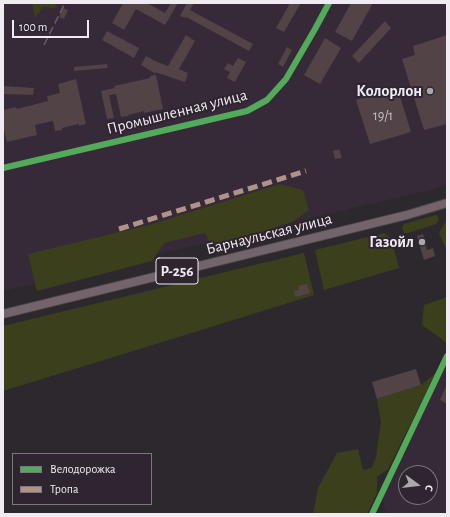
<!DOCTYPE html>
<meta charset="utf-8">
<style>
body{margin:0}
#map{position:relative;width:450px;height:517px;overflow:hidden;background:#2d282e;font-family:"Alegreya Sans",sans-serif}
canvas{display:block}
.frame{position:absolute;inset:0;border:4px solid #f0eaf2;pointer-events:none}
.legend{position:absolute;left:12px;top:453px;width:140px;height:52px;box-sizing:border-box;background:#2f2531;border:1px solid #7c747e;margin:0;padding:5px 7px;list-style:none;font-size:12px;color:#f0eaf2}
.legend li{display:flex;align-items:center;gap:8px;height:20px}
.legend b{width:20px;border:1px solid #7c747e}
.north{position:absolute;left:398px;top:465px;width:40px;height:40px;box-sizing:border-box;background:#2f2531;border:1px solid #7c747e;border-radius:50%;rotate:105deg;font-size:11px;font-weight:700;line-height:16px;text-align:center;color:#f0eaf2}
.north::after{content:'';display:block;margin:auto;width:14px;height:18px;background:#aca6ad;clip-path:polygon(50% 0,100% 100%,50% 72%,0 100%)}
.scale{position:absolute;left:12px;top:20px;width:77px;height:18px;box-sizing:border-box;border:2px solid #f0eaf2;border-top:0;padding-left:5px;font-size:12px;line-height:14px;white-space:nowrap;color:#f0eaf2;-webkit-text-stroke:3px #2f2531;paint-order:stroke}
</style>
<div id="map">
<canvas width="450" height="517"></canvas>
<div class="frame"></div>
<ul class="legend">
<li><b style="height:5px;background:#51ab58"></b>Велодорожка</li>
<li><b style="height:5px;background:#af9288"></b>Тропа</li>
</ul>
<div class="north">С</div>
<div class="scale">100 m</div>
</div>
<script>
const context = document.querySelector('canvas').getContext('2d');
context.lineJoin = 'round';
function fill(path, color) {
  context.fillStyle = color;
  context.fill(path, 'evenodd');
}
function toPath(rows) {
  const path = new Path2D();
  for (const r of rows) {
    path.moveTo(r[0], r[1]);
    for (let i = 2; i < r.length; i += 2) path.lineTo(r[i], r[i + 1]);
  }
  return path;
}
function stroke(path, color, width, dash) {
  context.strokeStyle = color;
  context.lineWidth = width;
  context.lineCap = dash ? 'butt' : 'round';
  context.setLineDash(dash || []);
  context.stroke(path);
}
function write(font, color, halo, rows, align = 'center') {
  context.font = font + ' "Alegreya Sans",sans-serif';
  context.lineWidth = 4;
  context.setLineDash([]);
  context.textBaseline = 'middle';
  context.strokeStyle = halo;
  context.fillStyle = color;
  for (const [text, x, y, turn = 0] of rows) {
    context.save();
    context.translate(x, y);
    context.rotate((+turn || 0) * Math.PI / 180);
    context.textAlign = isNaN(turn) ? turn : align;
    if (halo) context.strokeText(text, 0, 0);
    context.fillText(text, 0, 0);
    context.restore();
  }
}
const built = toPath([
 [3,3,447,3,447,184,438,188,3,291],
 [447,363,447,514,387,514,380,492],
 [406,473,430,473,430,497,406,497]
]);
const green = toPath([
 [32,3,57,3,55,8,43,7,35,18],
 [280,184,303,190,309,210,292,222,213,248,205,233,164,243,152,261,37,291,28,254,149,225],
 [435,215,438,216,439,220,436,224,408,233,404,233,402,227,404,224],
 [447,219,447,251,439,233],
 [384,233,391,238,399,268,324,290,315,250],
 [304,253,314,295,156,344,3,391,3,326],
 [447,297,447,343,422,325,424,305],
 [436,373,388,469,377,477,377,493,367,514,313,514,318,488,337,453,358,449,363,470,372,468,376,457,381,422,377,399,421,385]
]);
const building = toPath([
 [123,3,147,3,165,13,171,3,178,3,165,25,136,9,124,30,112,23],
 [187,3,194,3,190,10,253,44,249,51,186,17,185,18,180,16],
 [290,3,301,3,284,32,276,28],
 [351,3,373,3,352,41,335,32],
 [63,8,68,10,64,19,59,17],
 [385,21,391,28,359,63,352,56],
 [107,31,139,48,134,58,102,40],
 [186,35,195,41,179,69,188,73,185,82,155,72,156,74,141,65,146,56,155,61,168,66],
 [447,35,447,124,424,130,402,59,415,55,413,46],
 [325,38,341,48,320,84,304,75],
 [287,47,292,50,283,67,278,64],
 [238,58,246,62,235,82,227,78,230,72,224,69,228,63,233,66],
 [107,64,108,68,74,71,74,67],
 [156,75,163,109,144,113,144,111,128,115,128,116,121,117,116,94,109,95,114,118,107,119,101,91,115,88,114,86,150,78,150,76],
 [76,79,86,124,79,126,79,124,62,128,62,130,55,131,53,121,35,125,37,135,7,142,3,126,3,110,16,107,17,109,48,101,47,96,60,93,58,84],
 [3,86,34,88,33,95,3,94],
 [382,86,384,91,397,87,411,132,370,144,356,100,370,95,368,90],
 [339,149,342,158,335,159,333,151],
 [423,234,427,250,433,248,435,256,424,260,417,236],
 [307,284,310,293,295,297,294,291,299,290,298,286],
 [416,369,421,385,377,399,372,382],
 [447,384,447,404,440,400]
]);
const minor = toPath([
 [3,168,247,111,267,100,286,79,315,29,329,3],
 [372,514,447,356]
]);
const trunk = toPath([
 [3,314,407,215,447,203]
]);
const rail = toPath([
 [44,45,65,3]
]);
const quiet = toPath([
 [119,229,306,171]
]);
const cycleway = toPath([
 [3,168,247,111,267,100,286,79,315,29,329,3],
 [372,514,447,356]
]);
const markers = [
 [430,91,4,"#aca6ad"],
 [422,242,4,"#aca6ad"]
];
const numberNames = [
 ["19/1",383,116]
];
const shields = [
 [177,271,42]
];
const shieldNames = [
 ["Р-256",177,271]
];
const poiNames = [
 ["Колорлон",422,91],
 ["Газойл",414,242]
];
const streetNames = [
 ["Промышленная улица",177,112,-14],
 ["Барнаульская улица",269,234,-14]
];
fill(built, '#362938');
fill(green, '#3c3f1c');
fill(building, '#514346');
stroke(minor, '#49444a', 6);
stroke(trunk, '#49444a', 10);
stroke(minor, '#615c62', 4.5);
stroke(trunk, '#72646a', 8);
stroke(rail, '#646165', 1.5, [8, 4]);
stroke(quiet, '#af9288', 5, [10, 5]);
stroke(cycleway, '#51ab58', 6);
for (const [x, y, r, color] of markers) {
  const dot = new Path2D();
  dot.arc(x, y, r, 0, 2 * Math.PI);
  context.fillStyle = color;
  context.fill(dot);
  stroke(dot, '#2f2531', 1.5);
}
write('14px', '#c8c0c7', null, numberNames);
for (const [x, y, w] of shields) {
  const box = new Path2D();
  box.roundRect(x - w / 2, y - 13, w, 26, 3);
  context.fillStyle = '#2f2531';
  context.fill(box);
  stroke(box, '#f0eaf2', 1);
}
write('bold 15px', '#f0eaf2', null, shieldNames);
write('bold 16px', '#f0eaf2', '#2f2531', poiNames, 'right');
write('16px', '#f0eaf2', '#2f2531', streetNames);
</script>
